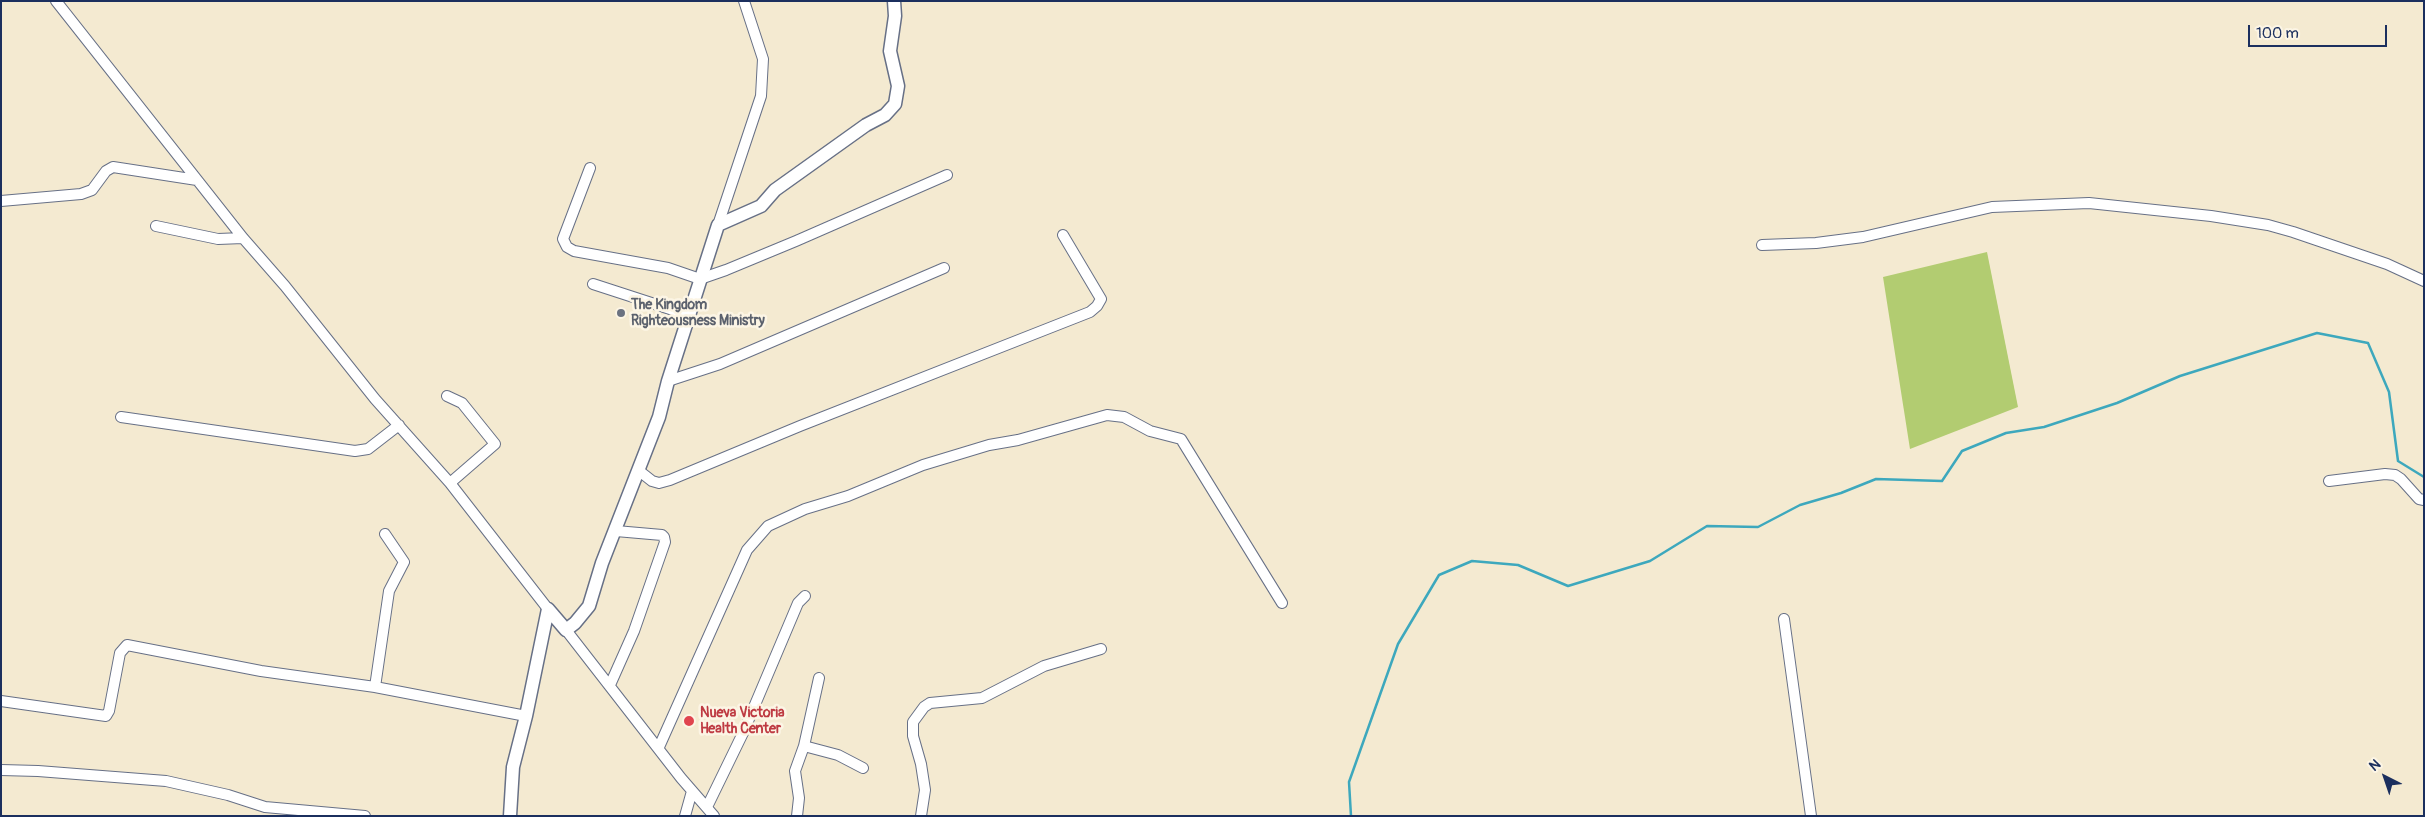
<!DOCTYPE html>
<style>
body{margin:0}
#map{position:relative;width:2425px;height:817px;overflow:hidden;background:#f4ead1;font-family:Pangolin,sans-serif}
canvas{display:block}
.frame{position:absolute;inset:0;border:2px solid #1b2f5e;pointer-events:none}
.north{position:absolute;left:2360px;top:752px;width:50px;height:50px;-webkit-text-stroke:4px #fcf5e5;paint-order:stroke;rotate:319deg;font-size:14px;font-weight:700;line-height:20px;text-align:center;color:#1b2f5e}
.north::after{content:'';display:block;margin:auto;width:18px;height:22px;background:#1b2f5e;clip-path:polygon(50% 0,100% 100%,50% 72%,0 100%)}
.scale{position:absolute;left:2248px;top:25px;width:139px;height:22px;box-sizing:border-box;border:2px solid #1b2f5e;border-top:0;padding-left:6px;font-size:15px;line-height:18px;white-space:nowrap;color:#1b2f5e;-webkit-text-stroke:4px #fcf5e5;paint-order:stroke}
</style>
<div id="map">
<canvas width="2425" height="817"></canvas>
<div class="frame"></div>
<div class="north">N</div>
<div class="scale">100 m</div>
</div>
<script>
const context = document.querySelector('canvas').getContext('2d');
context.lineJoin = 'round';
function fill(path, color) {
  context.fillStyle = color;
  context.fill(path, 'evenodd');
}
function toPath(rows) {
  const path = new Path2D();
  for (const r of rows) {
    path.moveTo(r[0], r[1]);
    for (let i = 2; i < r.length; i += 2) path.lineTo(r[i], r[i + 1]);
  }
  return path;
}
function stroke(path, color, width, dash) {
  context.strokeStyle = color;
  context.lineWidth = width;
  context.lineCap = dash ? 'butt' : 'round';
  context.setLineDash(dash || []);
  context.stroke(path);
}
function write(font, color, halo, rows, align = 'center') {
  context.font = font + ' Pangolin,sans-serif';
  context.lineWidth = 5;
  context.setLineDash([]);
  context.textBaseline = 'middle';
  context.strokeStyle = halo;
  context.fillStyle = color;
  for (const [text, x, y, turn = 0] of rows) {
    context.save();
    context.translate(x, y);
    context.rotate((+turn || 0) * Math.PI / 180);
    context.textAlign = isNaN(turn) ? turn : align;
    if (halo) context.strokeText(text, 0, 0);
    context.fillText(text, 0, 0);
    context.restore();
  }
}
const green = toPath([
 [1987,252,2018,407,1910,449,1883,277]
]);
const stream = toPath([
 [1351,816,1349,782,1398,644,1439,575,1472,561,1518,565,1568,586,1650,561,1707,526,1758,527,1800,505,1841,493,1876,479,1942,481,1962,451,2006,433,2044,427,2117,403,2180,376,2317,333,2368,343,2389,392,2398,461,2424,477]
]);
const minor = toPath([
 [56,1,243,238,285,286,375,399,450,483,548,609],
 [590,168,563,239,567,247,574,251,668,268,700,279,726,270,796,241,947,175],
 [1,201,81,194,92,190,106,171,113,167,197,180],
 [718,225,761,96,763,59,744,1],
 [156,226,218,239,243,238],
 [1762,245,1816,243,1863,237,1992,207,2089,203,2211,216,2268,225,2293,232,2387,264,2424,281],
 [593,284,673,310,689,318],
 [668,381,720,364,944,268],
 [447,396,462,403,495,444,450,483],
 [121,417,355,451,368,449,399,425],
 [638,470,652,481,659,483,670,480,800,426,1090,312,1097,306,1101,299,1063,235],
 [2329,481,2385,474,2395,475,2401,479,2419,499,2424,500],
 [1784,619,1811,816],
 [566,630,681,778,714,816],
 [819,678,804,746,838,755,863,768],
 [610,685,634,631,665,542,664,537,662,535,616,531],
 [375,687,389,591,404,562,385,534],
 [1,701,106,716,109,711,120,653,127,645,261,671,375,687,526,716],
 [659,747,747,550,768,526,805,509,848,496,923,465,989,445,1018,440,1107,415,1124,417,1150,431,1181,439,1282,603],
 [1,770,38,771,166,781,228,795,265,807,365,816],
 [707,807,743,733,798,603,805,596],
 [685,816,692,791],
 [797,816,799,798,795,771,804,746],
 [921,816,925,790,921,764,913,736,913,722,924,707,930,703,982,698,1044,666,1101,649]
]);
const tertiary = toPath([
 [548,609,566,630,575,623,589,606,602,563,659,417,668,381,718,225,761,206,775,190,866,125,885,115,895,104,898,86,890,51,895,16,894,1],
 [510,816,513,767,526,716,548,609]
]);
const markers = [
 [621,313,5,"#6b7280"],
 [689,721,6,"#e0444e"]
];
const worshipNames = [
 ["The Kingdom",631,305],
 ["Righteousness Ministry",631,321]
];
const healthNames = [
 ["Nueva Victoria",700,713],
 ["Health Center",700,729]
];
fill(green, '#b2cc71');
stroke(stream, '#3da8bd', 2.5);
stroke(minor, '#677086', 12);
stroke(tertiary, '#677086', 15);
stroke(minor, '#fff', 10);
stroke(tertiary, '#fff', 12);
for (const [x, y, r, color] of markers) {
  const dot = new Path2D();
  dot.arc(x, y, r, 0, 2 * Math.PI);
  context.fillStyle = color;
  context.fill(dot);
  stroke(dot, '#fcf5e5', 2);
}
write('bold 14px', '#5b616d', '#fcf5e5', worshipNames, 'left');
write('bold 14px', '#be3a42', '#fcf5e5', healthNames, 'left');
</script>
